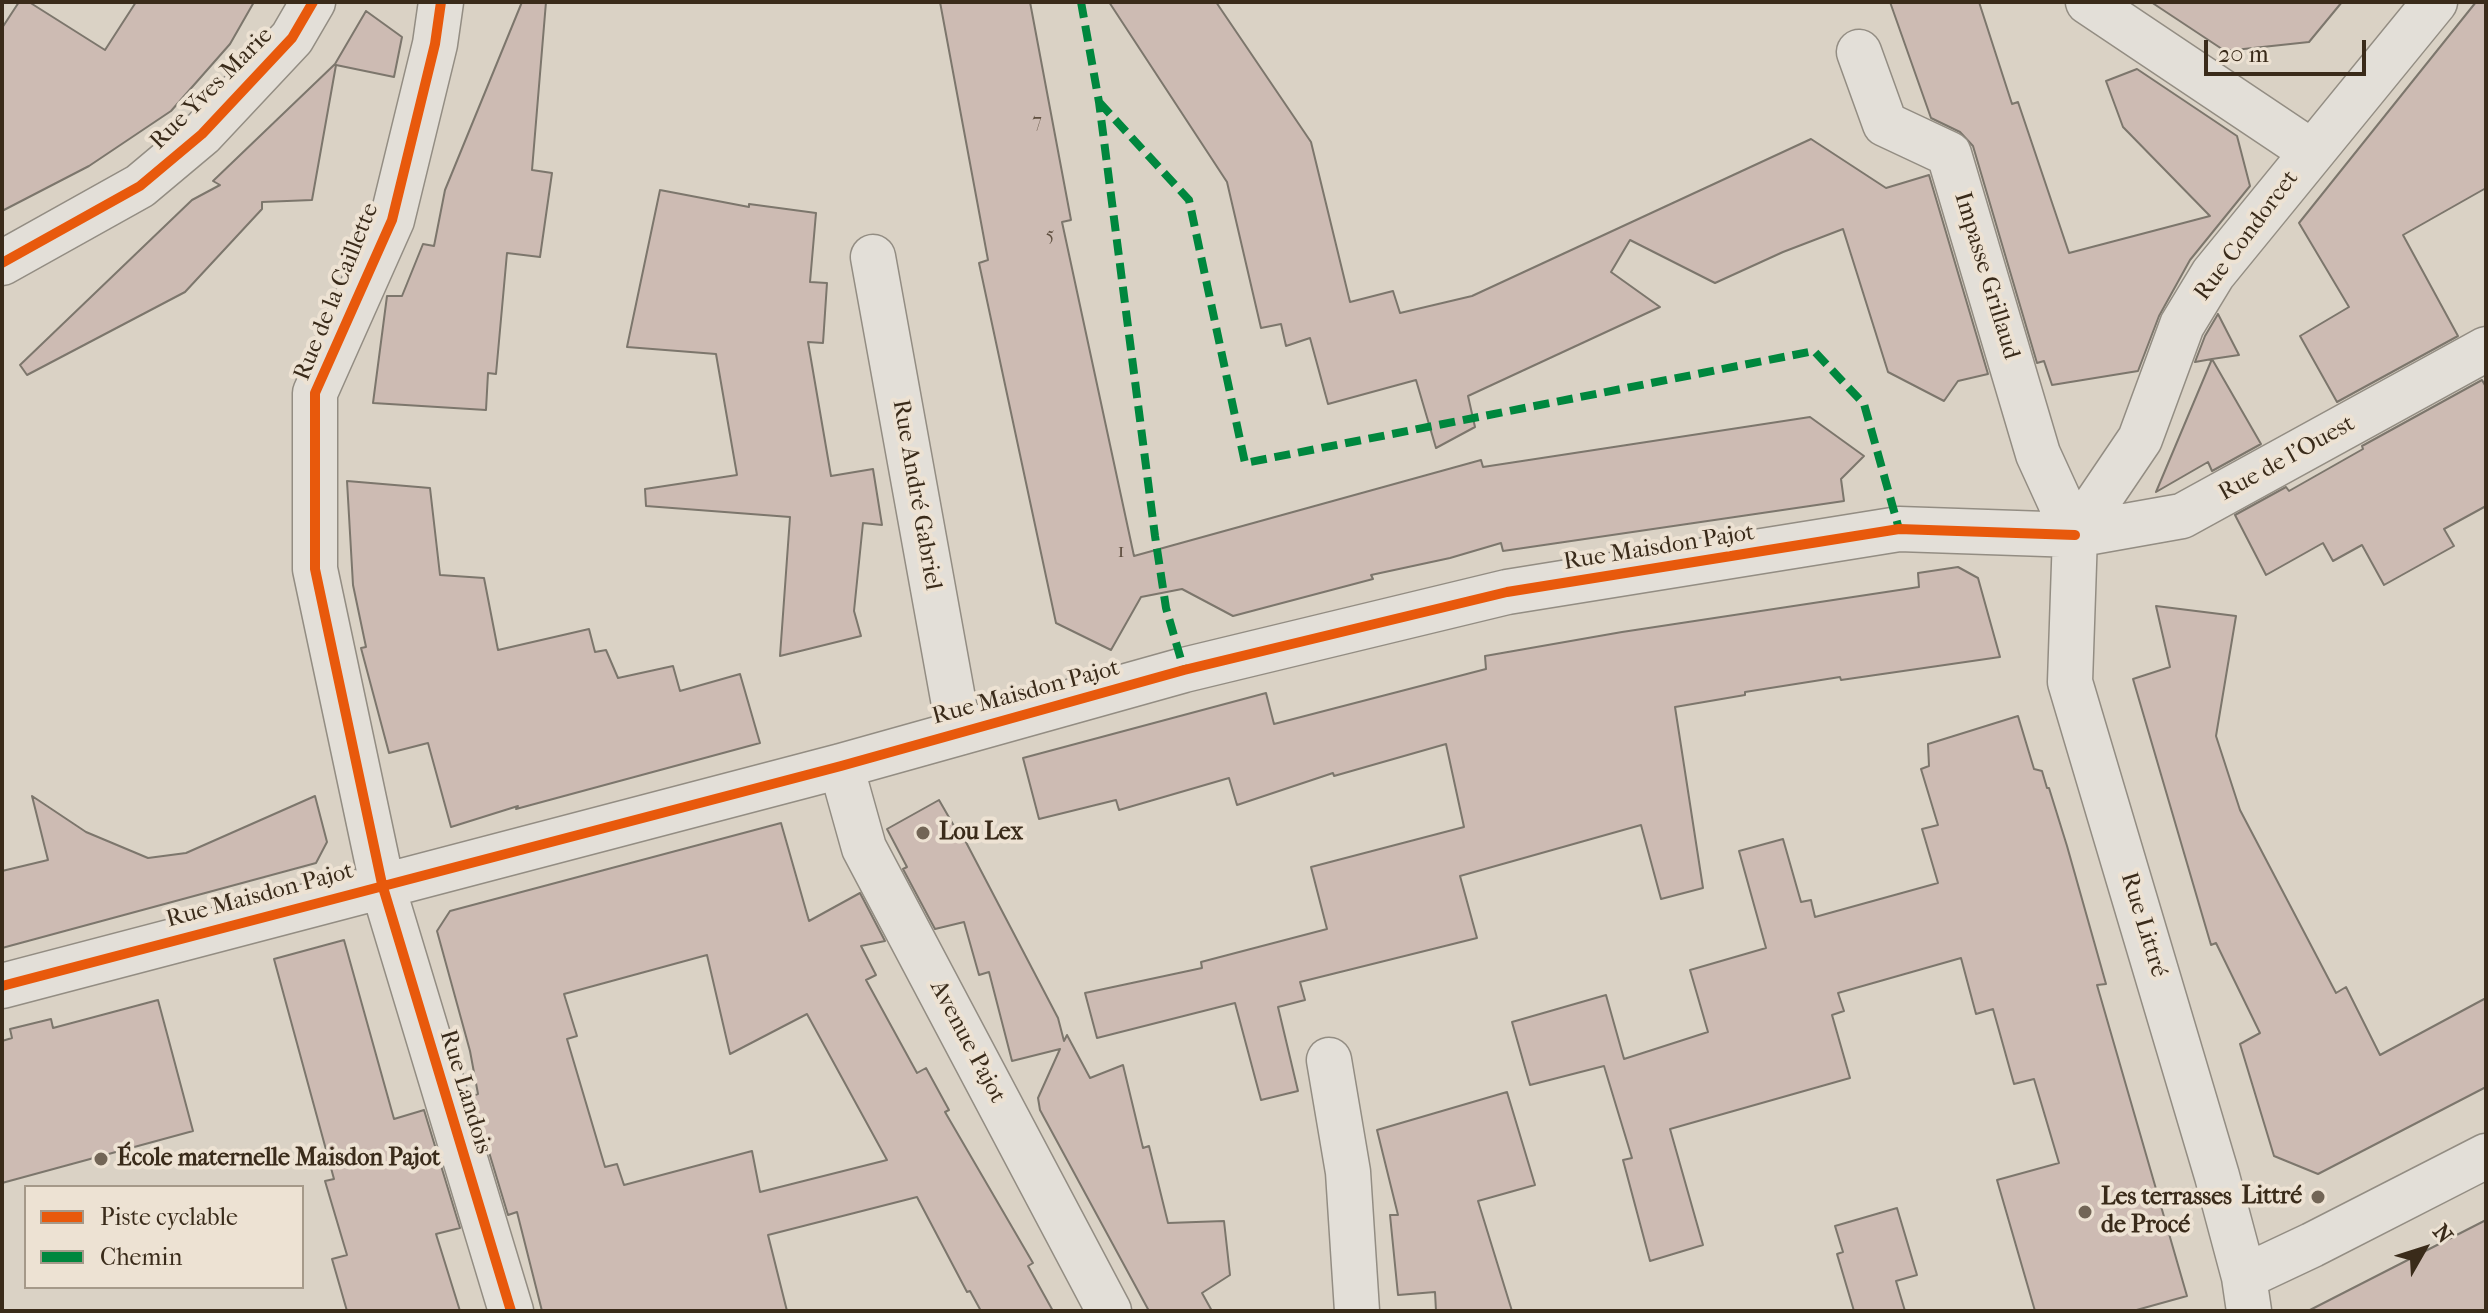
<!DOCTYPE html>
<meta charset="utf-8">
<style>
body{margin:0}
#map{position:relative;width:2488px;height:1313px;overflow:hidden;background:#dad2c5;font-family:"IM FELL French Canon",serif}
canvas{display:block}
.frame{position:absolute;inset:0;border:4px solid #3a2b1a;pointer-events:none}
.legend{position:absolute;left:24px;top:1185px;width:280px;height:104px;box-sizing:border-box;background:#ede2d3;border:2px solid #a59989;margin:0;padding:10px 14px;list-style:none;font-size:24px;color:#3a2b1a}
.legend li{display:flex;align-items:center;gap:16px;height:40px}
.legend b{width:40px;border:2px solid #a59989}
.north{position:absolute;left:2384px;top:1209px;width:80px;height:80px;-webkit-text-stroke:6px #ede2d3;paint-order:stroke;rotate:51deg;font-size:22px;font-weight:700;line-height:32px;text-align:center;color:#3a2b1a}
.north::after{content:'';display:block;margin:auto;width:28px;height:36px;background:#3a2b1a;clip-path:polygon(50% 0,100% 100%,50% 72%,0 100%)}
.scale{position:absolute;left:2204px;top:40px;width:162px;height:36px;box-sizing:border-box;border:4px solid #3a2b1a;border-top:0;padding-left:10px;font-size:24px;line-height:28px;white-space:nowrap;color:#3a2b1a;-webkit-text-stroke:6px #ede2d3;paint-order:stroke}
</style>
<div id="map">
<canvas width="2488" height="1313"></canvas>
<div class="frame"></div>
<ul class="legend">
<li><b style="height:10px;background:#e8590c"></b>Piste cyclable</li>
<li><b style="height:10px;background:#00873e"></b>Chemin</li>
</ul>
<div class="north">N</div>
<div class="scale">20 m</div>
</div>
<script>
const context = document.querySelector('canvas').getContext('2d');
context.lineJoin = 'round';
function fill(path, color) {
  context.fillStyle = color;
  context.fill(path, 'evenodd');
}
function toPath(rows) {
  const path = new Path2D();
  for (const r of rows) {
    path.moveTo(r[0], r[1]);
    for (let i = 2; i < r.length; i += 2) path.lineTo(r[i], r[i + 1]);
  }
  return path;
}
function stroke(path, color, width, dash) {
  context.strokeStyle = color;
  context.lineWidth = width;
  context.lineCap = dash ? 'butt' : 'round';
  context.setLineDash(dash || []);
  context.stroke(path);
}
function write(font, color, halo, rows, align = 'center') {
  context.font = font + ' "IM FELL French Canon",serif';
  context.lineWidth = 8;
  context.setLineDash([]);
  context.textBaseline = 'middle';
  context.strokeStyle = halo;
  context.fillStyle = color;
  for (const [text, x, y, turn = 0] of rows) {
    context.save();
    context.translate(x, y);
    context.rotate((+turn || 0) * Math.PI / 180);
    context.textAlign = isNaN(turn) ? turn : align;
    if (halo) context.strokeText(text, 0, 0);
    context.fillText(text, 0, 0);
    context.restore();
  }
}
const building = toPath([
 [19,2,29,2,105,50,136,2,254,2,230,44,171,111,89,166,2,211,2,28,19,2],
 [522,2,546,2,532,170,552,173,540,257,507,253,496,374,488,373,486,410,373,403,387,296,402,296,423,244,434,246,445,190,522,2],
 [940,2,1030,2,1071,220,1062,222,1134,556,1481,460,1483,467,1810,417,1864,456,1841,479,1844,501,1503,551,1501,543,1450,558,1371,575,1373,579,1233,616,1182,589,1141,597,1111,650,1056,623,979,263,988,260,940,2],
 [1109,2,1216,2,1311,142,1350,302,1393,291,1400,313,1472,296,1811,139,1886,188,1929,175,1988,374,1958,381,1944,401,1888,372,1843,229,1783,252,1715,283,1630,240,1611,272,1660,307,1468,396,1475,427,1436,448,1416,380,1328,404,1310,338,1286,346,1281,324,1261,328,1227,182,1109,2],
 [1890,2,1979,2,2012,104,2018,102,2069,253,2210,216,2123,127,2106,81,2137,69,2237,136,2250,186,2190,260,2159,316,2138,371,2052,385,2044,361,2037,363,1973,146,1960,132,1931,118,1890,2],
 [2151,2,2342,2,2309,42,2225,51,2151,2],
 [2476,2,2486,2,2486,188,2403,235,2458,336,2337,402,2300,336,2349,307,2299,223,2476,2],
 [366,11,402,37,394,77,336,65,312,200,262,202,262,209,185,292,27,375,20,365,192,200,220,185,213,181,335,64,366,11],
 [660,190,749,207,749,204,816,213,810,282,827,283,823,343,808,342,831,476,873,469,882,525,863,523,854,611,861,636,780,656,790,517,646,506,645,489,737,475,716,354,627,347,660,190],
 [2218,314,2239,355,2212,359,2261,444,2212,471,2208,462,2156,492,2212,359,2195,362,2205,336,2218,314],
 [2482,380,2486,387,2486,506,2444,529,2454,546,2384,585,2362,545,2333,561,2323,543,2266,575,2235,515,2286,487,2289,491,2363,449,2362,446,2482,380],
 [347,481,430,488,440,575,484,578,498,650,589,629,595,652,606,650,618,678,673,666,680,691,740,674,760,743,516,809,518,806,451,827,428,743,389,753,361,648,366,647,353,585,347,481],
 [1958,567,1978,578,2000,657,1841,680,1840,677,1745,692,1745,695,1675,707,1703,888,1661,899,1641,825,1460,876,1477,938,1300,982,1305,1000,1278,1007,1298,1091,1261,1100,1235,1003,1097,1038,1085,993,1202,968,1201,962,1327,929,1311,867,1464,827,1446,744,1334,776,1333,773,1237,805,1229,778,1119,810,1116,800,1039,819,1023,758,1266,693,1274,724,1486,669,1485,656,1622,632,1919,587,1918,573,1958,567],
 [2156,606,2236,616,2216,736,2240,810,2336,993,2346,987,2380,1055,2486,998,2486,1087,2318,1174,2274,1156,2240,1044,2260,1033,2216,943,2211,945,2133,679,2170,667,2156,606],
 [2018,716,2034,769,2042,771,2047,788,2049,788,2067,846,2106,984,2097,985,2187,1296,2133,1311,2035,1311,1997,1180,2059,1163,2034,1079,2014,1084,1993,1009,1976,1014,1961,958,1838,993,1844,1011,1832,1015,1850,1078,1670,1129,1703,1245,1650,1261,1623,1160,1632,1158,1604,1066,1530,1085,1512,1022,1606,995,1624,1059,1708,1032,1690,970,1766,948,1739,851,1783,839,1801,902,1811,900,1815,917,1938,883,1922,829,1938,825,1921,769,1929,766,1928,744,2018,716],
 [32,796,86,832,148,858,186,853,315,796,327,842,316,863,2,948,2,871,48,860,32,796],
 [939,800,954,826,957,825,1058,1018,1064,1041,1067,1035,1090,1078,1123,1065,1143,1148,1149,1146,1168,1223,1224,1221,1230,1275,1202,1293,1212,1311,1149,1311,1040,1110,1038,1098,1060,1049,1012,1061,989,972,979,975,964,922,935,929,903,869,907,867,887,829,939,800],
 [781,823,809,921,860,893,885,941,861,946,876,975,866,980,917,1073,926,1068,949,1110,945,1112,1033,1263,1028,1266,1053,1311,981,1311,970,1291,967,1292,917,1197,768,1235,787,1311,542,1311,517,1212,508,1215,472,1096,478,1094,470,1051,437,931,450,911,781,823],
 [707,955,730,1054,807,1014,887,1160,760,1192,752,1151,624,1185,617,1164,605,1167,567,1039,577,1036,564,994,707,955],
 [344,940,394,1119,424,1110,460,1228,436,1234,460,1311,347,1311,332,1259,347,1255,325,1181,334,1179,274,959,344,940],
 [158,1000,193,1131,2,1183,2,1041,12,1038,10,1029,51,1019,53,1028,158,1000],
 [1507,1092,1535,1185,1478,1201,1512,1311,1436,1311,1435,1292,1398,1295,1390,1215,1398,1215,1377,1130,1507,1092],
 [1897,1208,1917,1275,1896,1281,1905,1311,1854,1311,1837,1254,1843,1252,1835,1226,1897,1208],
 [2486,1220,2486,1311,2308,1311,2486,1220]
]);
const street = toPath([
 [441,2,435,44,392,220,315,393,315,569,382,884,511,1311],
 [2088,2,2312,152],
 [1859,52,1885,124,1949,154,2038,454,2075,535,2070,682,2217,1176,2244,1277,2249,1311],
 [873,257,959,732],
 [2,263,140,186,202,134,292,38,313,2],
 [2075,535,2140,439,2182,325,2213,274,2435,2],
 [841,766,864,848,1109,1311],
 [2,986,841,766,1184,670,1507,592,1899,529,2075,535,2182,516,2486,349],
 [1329,1060,1348,1172,1357,1311],
 [2244,1277,2312,1245,2486,1156]
]);
const quiet = toPath([
 [1081,2,1099,102,1155,536,1166,608,1184,670],
 [1099,102,1189,200,1245,463,1814,351,1864,404,1899,529]
]);
const cycleway = toPath([
 [441,2,435,44,392,220,315,393,315,569,382,884,511,1311],
 [2,263,140,186,202,134,292,38,313,2],
 [2,986,841,766,1184,670,1507,592,1899,529,2075,535]
]);
const markers = [
 [923,833,8,"#726556"],
 [101,1159,8,"#726556"],
 [2318,1197,8,"#726556"],
 [2085,1212,8,"#726556"]
];
const numberNames = [
 ["7",1037,122],
 ["5",1050,236],
 ["1",1121,552]
];
const streetNames = [
 ["Rue Yves Marie",212,89,-45],
 ["Rue Condorcet",2247,236,-53],
 ["Impasse Grillaud",1986,276,73],
 ["Rue de la Caillette",337,292,-68],
 ["Rue de l'Ouest",2287,459,-29],
 ["Rue André Gabriel",916,495,80],
 ["Rue Maisdon Pajot",1659,548,-9],
 ["Rue Maisdon Pajot",1026,693,-15],
 ["Rue Maisdon Pajot",260,896,-15],
 ["Rue Littré",2143,925,73],
 ["Avenue Pajot",967,1042,62],
 ["Rue Landois",465,1092,73]
];
const poiNames = [
 ["Lou Lex",939,833],
 ["École maternelle Maisdon Pajot",117,1159],
 ["Littré",2302,1197,"right"],
 ["Les terrasses",2101,1198],
 ["de Procé",2101,1226]
];
fill(building, '#cdbbb3');
stroke(building, '#7c766c', 2);
stroke(street, '#938d83', 47);
stroke(street, '#e3dfd8', 44);
stroke(quiet, '#00873e', 8, [16, 8]);
stroke(cycleway, '#e8590c', 10);
for (const [x, y, r, color] of markers) {
  const dot = new Path2D();
  dot.arc(x, y, r, 0, 2 * Math.PI);
  context.fillStyle = color;
  context.fill(dot);
  stroke(dot, '#ede2d3', 3);
}
write('20px', '#605041', null, numberNames);
write('24px', '#3a2b1a', '#ede2d3', streetNames);
write('bold 24px', '#3a2b1a', '#ede2d3', poiNames, 'left');
</script>
